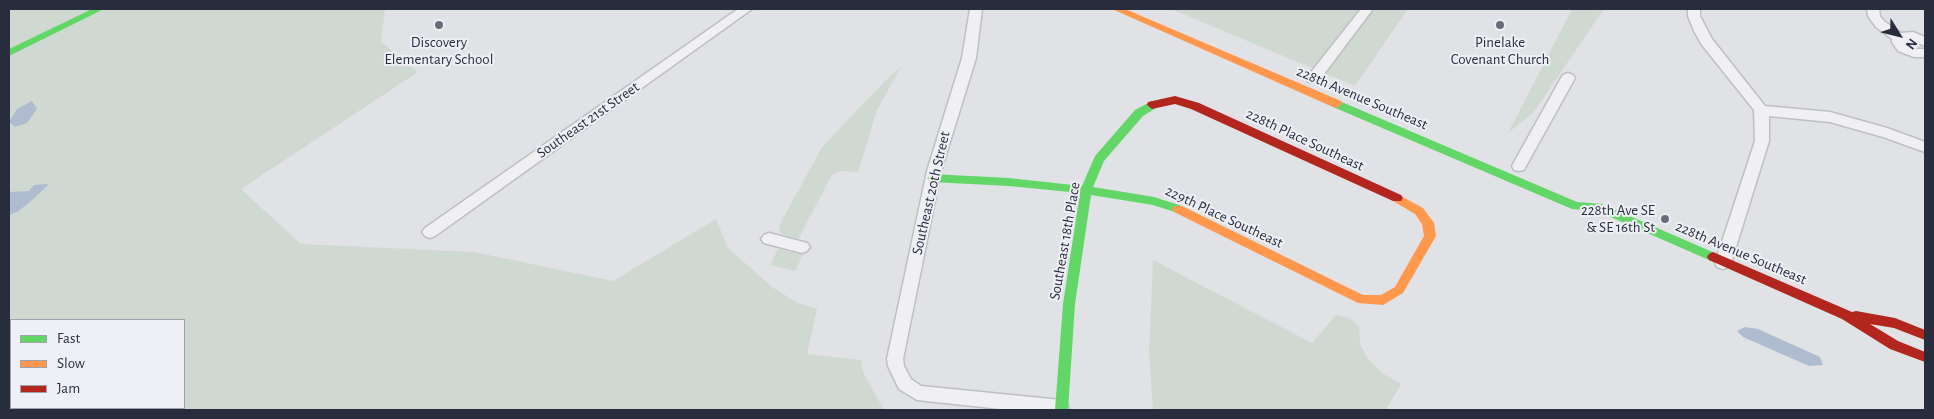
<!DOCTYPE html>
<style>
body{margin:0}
#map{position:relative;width:1934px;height:419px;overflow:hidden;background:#e0e2e5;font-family:"Alegreya Sans",sans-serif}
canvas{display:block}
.frame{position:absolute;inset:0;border:10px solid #282d3e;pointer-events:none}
.legend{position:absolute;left:10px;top:319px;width:175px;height:90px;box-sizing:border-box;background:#eef0f5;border:1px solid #9fa2ac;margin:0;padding:6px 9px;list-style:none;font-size:15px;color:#282d3e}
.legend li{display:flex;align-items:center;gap:10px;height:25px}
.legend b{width:25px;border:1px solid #9fa2ac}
.north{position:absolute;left:1874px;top:10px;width:50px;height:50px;-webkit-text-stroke:4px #eef0f5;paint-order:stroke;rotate:126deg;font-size:14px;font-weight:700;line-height:20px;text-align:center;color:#282d3e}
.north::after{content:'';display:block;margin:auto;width:18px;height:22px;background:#282d3e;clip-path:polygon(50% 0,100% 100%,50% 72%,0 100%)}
</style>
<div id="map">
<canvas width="1934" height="419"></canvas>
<div class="frame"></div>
<ul class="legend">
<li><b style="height:6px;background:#63d668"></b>Fast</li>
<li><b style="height:6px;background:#ff974d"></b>Slow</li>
<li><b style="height:6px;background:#b3261e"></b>Jam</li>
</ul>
<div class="north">N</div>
</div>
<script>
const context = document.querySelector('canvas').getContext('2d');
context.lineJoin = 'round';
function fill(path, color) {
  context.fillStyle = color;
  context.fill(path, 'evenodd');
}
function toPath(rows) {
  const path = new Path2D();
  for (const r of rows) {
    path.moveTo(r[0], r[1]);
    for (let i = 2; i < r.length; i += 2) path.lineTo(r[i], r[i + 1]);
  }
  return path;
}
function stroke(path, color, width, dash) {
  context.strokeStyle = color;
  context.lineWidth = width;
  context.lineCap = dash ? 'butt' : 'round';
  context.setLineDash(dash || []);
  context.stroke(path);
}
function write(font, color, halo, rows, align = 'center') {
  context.font = font + ' "Alegreya Sans",sans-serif';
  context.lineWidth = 4;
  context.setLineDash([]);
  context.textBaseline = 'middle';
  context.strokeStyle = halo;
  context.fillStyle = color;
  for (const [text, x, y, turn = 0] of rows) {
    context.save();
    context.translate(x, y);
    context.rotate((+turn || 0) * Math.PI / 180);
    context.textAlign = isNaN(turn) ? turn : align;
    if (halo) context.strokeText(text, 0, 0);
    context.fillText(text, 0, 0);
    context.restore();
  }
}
const green = toPath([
 [9,9,385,9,381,42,418,72,241,189,301,244,474,252,613,281,716,219,728,248,772,287,796,302,817,309,807,354,861,360,863,372,884,410,9,410],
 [11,320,184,320,184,408,11,408],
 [1171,9,1408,9,1355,86],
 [1572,9,1604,9,1533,113,1508,133],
 [901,67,877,110,858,172,840,171,831,176,798,240,782,234,779,230,781,222,822,147,885,81],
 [778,249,803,255,795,271,770,265],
 [1153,260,1312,343,1336,315,1349,318,1359,326,1360,344,1368,359,1382,373,1401,384,1386,410,1153,410,1149,352]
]);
const water = toPath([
 [32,101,37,109,27,123,15,127,9,122,17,109],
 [47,184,48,185,29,203,17,212,9,215,9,192,29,191,34,185],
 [1745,327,1758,329,1820,357,1823,365,1809,366,1743,337,1737,331]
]);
const street = toPath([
 [738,9,752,9,435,236,430,238,425,236,422,232,425,228,738,9],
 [970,9,982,9,976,58,941,171,903,359,904,366,911,379,921,386,1061,400,1067,403,1069,410,1010,410,917,400,899,389,888,366,887,359,927,171,962,58,970,9],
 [1361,9,1373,9,1318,82,1308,82,1306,79,1308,76,1361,9],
 [1688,9,1700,9,1700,16,1712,39,1765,106,1830,112,1887,128,1925,142,1925,152,1883,137,1830,122,1769,116,1769,141,1731,263,1729,267,1723,269,1717,267,1715,263,1755,141,1754,110,1702,45,1694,31,1688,16,1688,9],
 [1867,9,1879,9,1880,16,1884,21,1901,33,1913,32,1925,37,1925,46,1911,40,1905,41,1916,49,1925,49,1925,57,1914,57,1898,51,1892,42,1892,39,1876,27,1868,16,1867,9],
 [1568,73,1573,75,1575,78,1526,166,1524,170,1519,171,1514,170,1512,166,1561,78,1563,75,1568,73],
 [769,233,807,243,810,247,807,251,802,253,764,243,761,239,764,235,769,233],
 [11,328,11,343,9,344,9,329,11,328]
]);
const fast = toPath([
 [92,9,104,9,9,56,9,49,92,9],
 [1337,100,1577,202,1602,204,1717,254,1719,257,1717,260,1713,262,1709,260,1597,211,1572,209,1333,107,1332,104,1337,100],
 [1152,101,1156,102,1157,105,1156,108,1143,116,1104,161,1093,187,1154,197,1182,206,1184,209,1178,213,1153,205,1091,195,1075,304,1068,410,1055,410,1063,304,1080,193,1009,186,932,182,927,178,932,174,1009,178,1082,186,1095,156,1135,110,1152,101]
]);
const slow = toPath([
 [1112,9,1125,9,1341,101,1342,104,1337,108,1333,107,1112,9],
 [1397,194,1423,208,1434,223,1436,236,1403,293,1383,305,1358,303,1174,212,1172,209,1174,206,1182,206,1363,295,1381,295,1395,287,1424,236,1422,224,1415,214,1393,201,1391,198,1397,194]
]);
const jam = toPath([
 [1175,96,1199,103,1401,195,1403,198,1401,201,1393,201,1191,109,1175,104,1152,109,1147,105,1148,102,1175,96],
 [1713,252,1852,312,1856,311,1895,318,1925,330,1925,340,1894,328,1870,324,1898,341,1925,352,1925,362,1890,349,1842,319,1709,260,1707,257,1709,254,1713,252]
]);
const markers = [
 [439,25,5,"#686c78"],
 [1500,25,5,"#686c78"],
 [1665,219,5,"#686c78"]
];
const poiNames = [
 ["Discovery",439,42],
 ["Elementary School",439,59],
 ["Pinelake",1500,42],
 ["Covenant Church",1500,59],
 ["228th Ave SE",1655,210,"right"],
 ["& SE 16th St",1655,227,"right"]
];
const streetNames = [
 ["228th Avenue Southeast",1362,98,23],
 ["Southeast 21st Street",588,120,-35],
 ["228th Place Southeast",1305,140,25],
 ["Southeast 20th Street",931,193,-77],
 ["229th Place Southeast",1224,217,25],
 ["Southeast 18th Place",1065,241,-80],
 ["228th Avenue Southeast",1741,253,23]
];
fill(green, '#d0d9d1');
fill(water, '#afbbcf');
stroke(street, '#bdbfc2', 3);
fill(street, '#f0f0f2');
fill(fast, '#63d668');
fill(slow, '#ff974d');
fill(jam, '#b3261e');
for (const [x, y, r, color] of markers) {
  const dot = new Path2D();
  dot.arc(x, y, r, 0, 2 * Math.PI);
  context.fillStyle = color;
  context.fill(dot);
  stroke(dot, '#eef0f5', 2);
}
write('15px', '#282d3e', '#eef0f5', poiNames);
write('15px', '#282d3e', '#eef0f5', streetNames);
</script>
